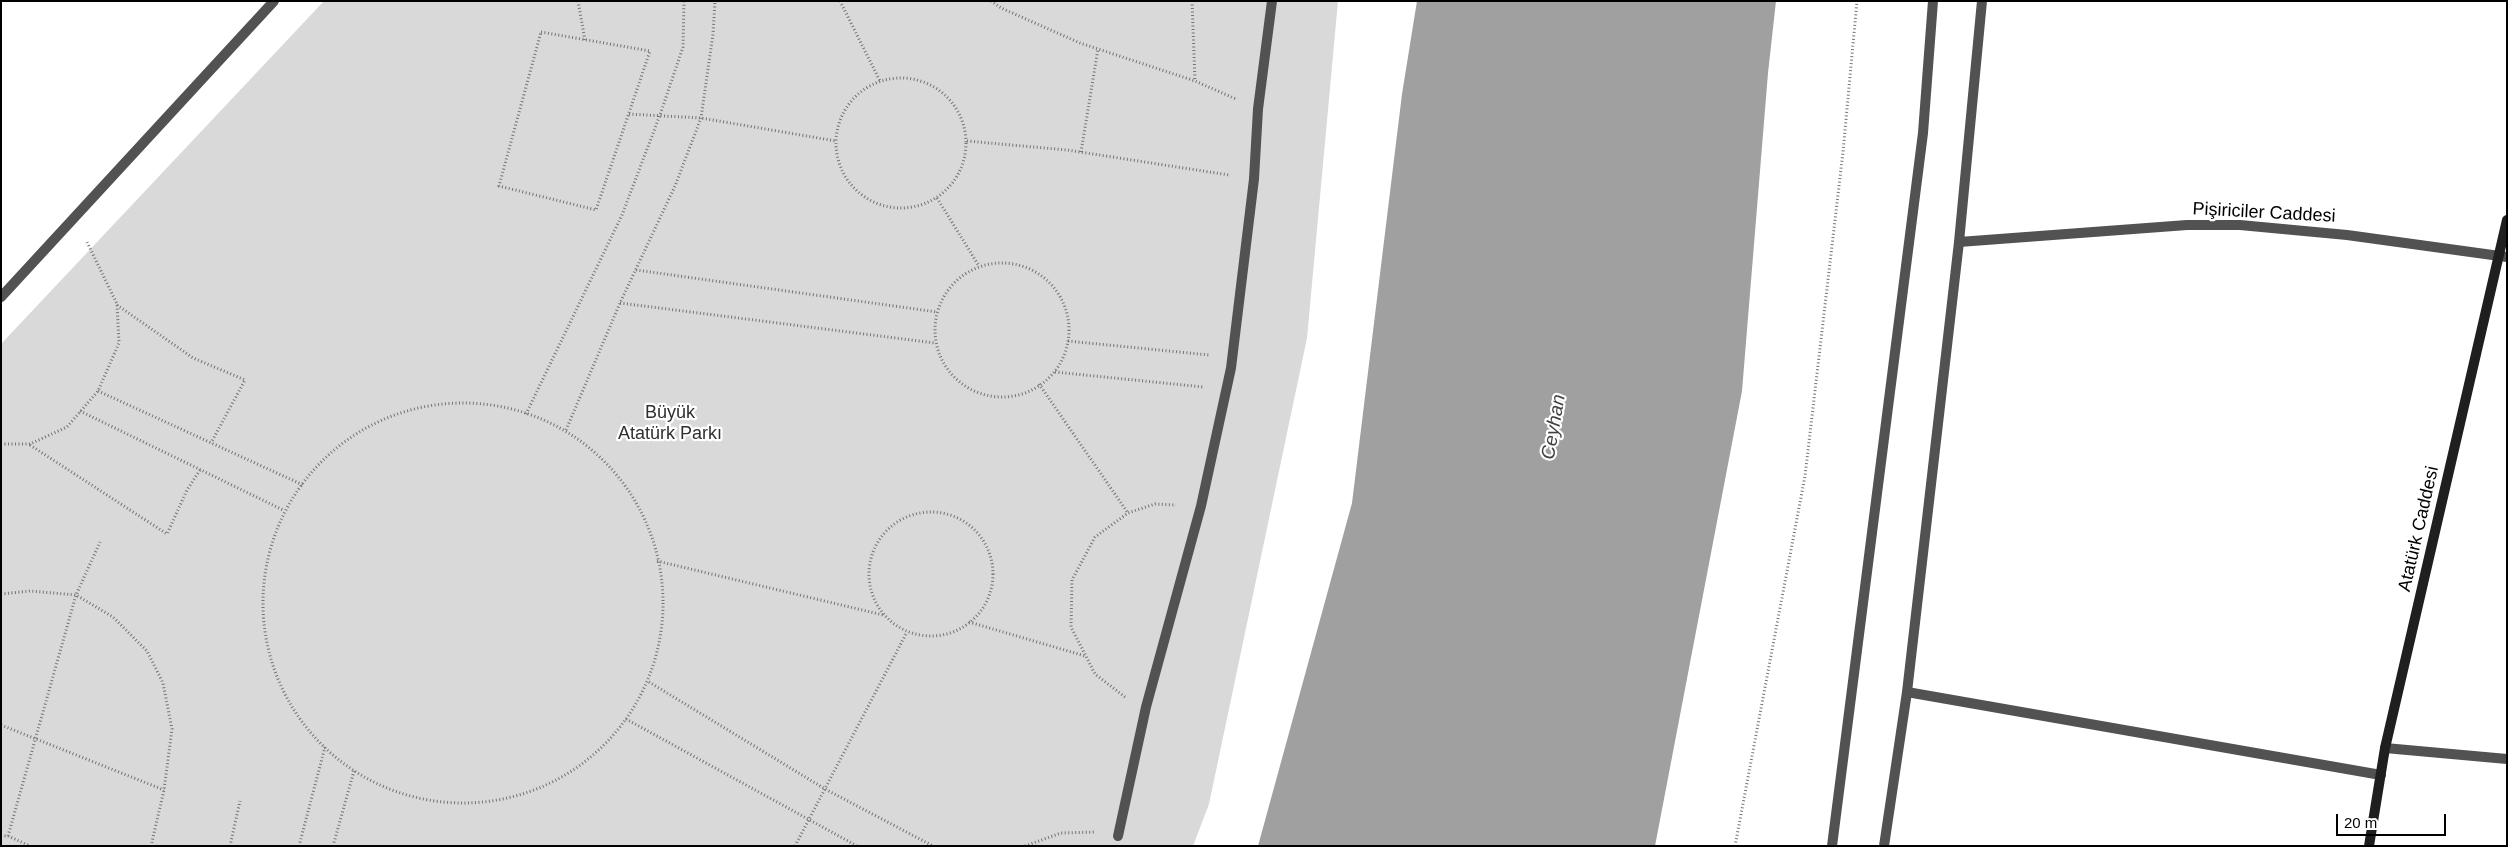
<!DOCTYPE html>
<meta charset="utf-8">
<style>
body{margin:0}
#map{position:relative;width:2508px;height:847px;overflow:hidden;background:#fff;font-family:Helvetica,sans-serif}
canvas{display:block}
.frame{position:absolute;inset:0;border:2px solid #000;pointer-events:none}
.scale{position:absolute;left:2336px;top:814px;width:110px;height:22px;box-sizing:border-box;border:2px solid #000;border-top:0;padding-left:6px;font-size:15px;line-height:18px;white-space:nowrap;color:#000;-webkit-text-stroke:4px #fff;paint-order:stroke}
</style>
<div id="map">
<canvas width="2508" height="847"></canvas>
<div class="frame"></div>
<div class="scale">20 m</div>
</div>
<script>
const context = document.querySelector('canvas').getContext('2d');
context.lineJoin = 'round';
function fill(path, color) {
  context.fillStyle = color;
  context.fill(path, 'evenodd');
}
function toPath(rows) {
  const path = new Path2D();
  for (const r of rows) {
    if (r.length === 3) {
      path.moveTo(r[0] + r[2], r[1]);
      path.arc(r[0], r[1], r[2], 0, 2 * Math.PI);
      continue;
    }
    path.moveTo(r[0], r[1]);
    for (let i = 2; i < r.length; i += 2) path.lineTo(r[i], r[i + 1]);
  }
  return path;
}
function stroke(path, color, width, dash) {
  context.strokeStyle = color;
  context.lineWidth = width;
  context.lineCap = dash ? 'butt' : 'round';
  context.setLineDash(dash || []);
  context.stroke(path);
}
function write(font, color, halo, rows, align = 'center') {
  context.font = font + ' Helvetica,sans-serif';
  context.lineWidth = 4.5;
  context.setLineDash([]);
  context.textBaseline = 'middle';
  context.strokeStyle = halo;
  context.fillStyle = color;
  for (const [text, x, y, turn = 0] of rows) {
    context.save();
    context.translate(x, y);
    context.rotate((+turn || 0) * Math.PI / 180);
    context.textAlign = isNaN(turn) ? turn : align;
    if (halo) context.strokeText(text, 0, 0);
    context.fillText(text, 0, 0);
    context.restore();
  }
}
const green = toPath([
 [324,1,1338,1,1307,338,1209,804,1193,846,1,846,1,344]
]);
const water = toPath([
 [1417,1,1776,1,1768,73,1742,391,1655,846,1258,846,1352,503,1402,94]
]);
const path = toPath([
 [578,1,585,40],
 [840,1,880,81],
 [991,1,1001,8,1080,43,1195,81,1236,99],
 [1192,1,1195,81],
 [541,32,650,51,596,210,499,186,541,32],
 [901,143,65],
 [629,114,701,118,836,141],
 [967,141,1067,150,1229,175],
 [1081,152,1098,49],
 [937,198,979,266],
 [1002,330,67],
 [636,270,937,312],
 [620,303,935,343],
 [117,305,193,358,245,380,211,443],
 [1068,341,1209,355],
 [1055,372,1203,387],
 [1039,384,1128,513],
 [98,391,303,485],
 [463,603,200],
 [80,411,283,510],
 [526,414,622,215,660,115,683,47,684,1],
 [566,430,620,303,675,186,701,118,713,34,715,1],
 [1,444,30,444,67,427,98,391,119,343,117,304,86,240],
 [30,445,167,534,187,490,200,470],
 [931,574,62],
 [657,561,883,615],
 [1,594,30,591,76,595,113,617,147,651,163,683,172,729,164,790,151,846],
 [969,622,1085,656],
 [649,682,825,789,933,846],
 [1125,697,1095,674,1071,627,1072,580,1095,537,1128,513,1155,504,1176,505],
 [626,719,857,846],
 [1,725,164,790],
 [1,836,8,836,30,846],
 [8,836,76,595,100,542],
 [230,846,240,801],
 [299,846,325,747],
 [333,846,354,771],
 [795,846,907,632],
 [1025,846,1061,833,1095,832],
 [1735,846,1805,476,1843,152,1857,1]
]);
const service = toPath([
 [1907,692,2381,775]
]);
const minor = toPath([
 [1,297,274,1],
 [2385,748,2507,759],
 [1118,836,1146,707,1201,506,1231,368,1254,179,1258,109,1272,1]
]);
const tertiary = toPath([
 [1959,242,2187,225,2240,225,2347,235,2507,257],
 [1832,846,1923,133,1933,1],
 [1884,846,1907,692,1959,242,1982,1]
]);
const secondary = toPath([
 [2369,846,2385,748,2507,220]
]);
const streetNames = [
 ["Pişiriciler Caddesi",2264,213,3],
 ["Atatürk Caddesi",2419,529,-77]
];
const parkNames = [
 ["Büyük",670,413],
 ["Atatürk Parkı",670,434]
];
const waterNames = [
 ["Ceyhan",1554,427,-80]
];
fill(green, '#d9d9d9');
fill(water, '#a0a0a0');
stroke(path, '#747474', 3, [1, 2.5]);
stroke(service, '#525252', 10);
stroke(minor, '#525252', 10);
stroke(tertiary, '#525252', 10);
stroke(secondary, '#1f1f1f', 10);
write('18px', '#000', '#fff', streetNames);
write('18px', '#303030', '#fff', parkNames);
write('italic 19px', '#414141', '#fff', waterNames);
</script>
